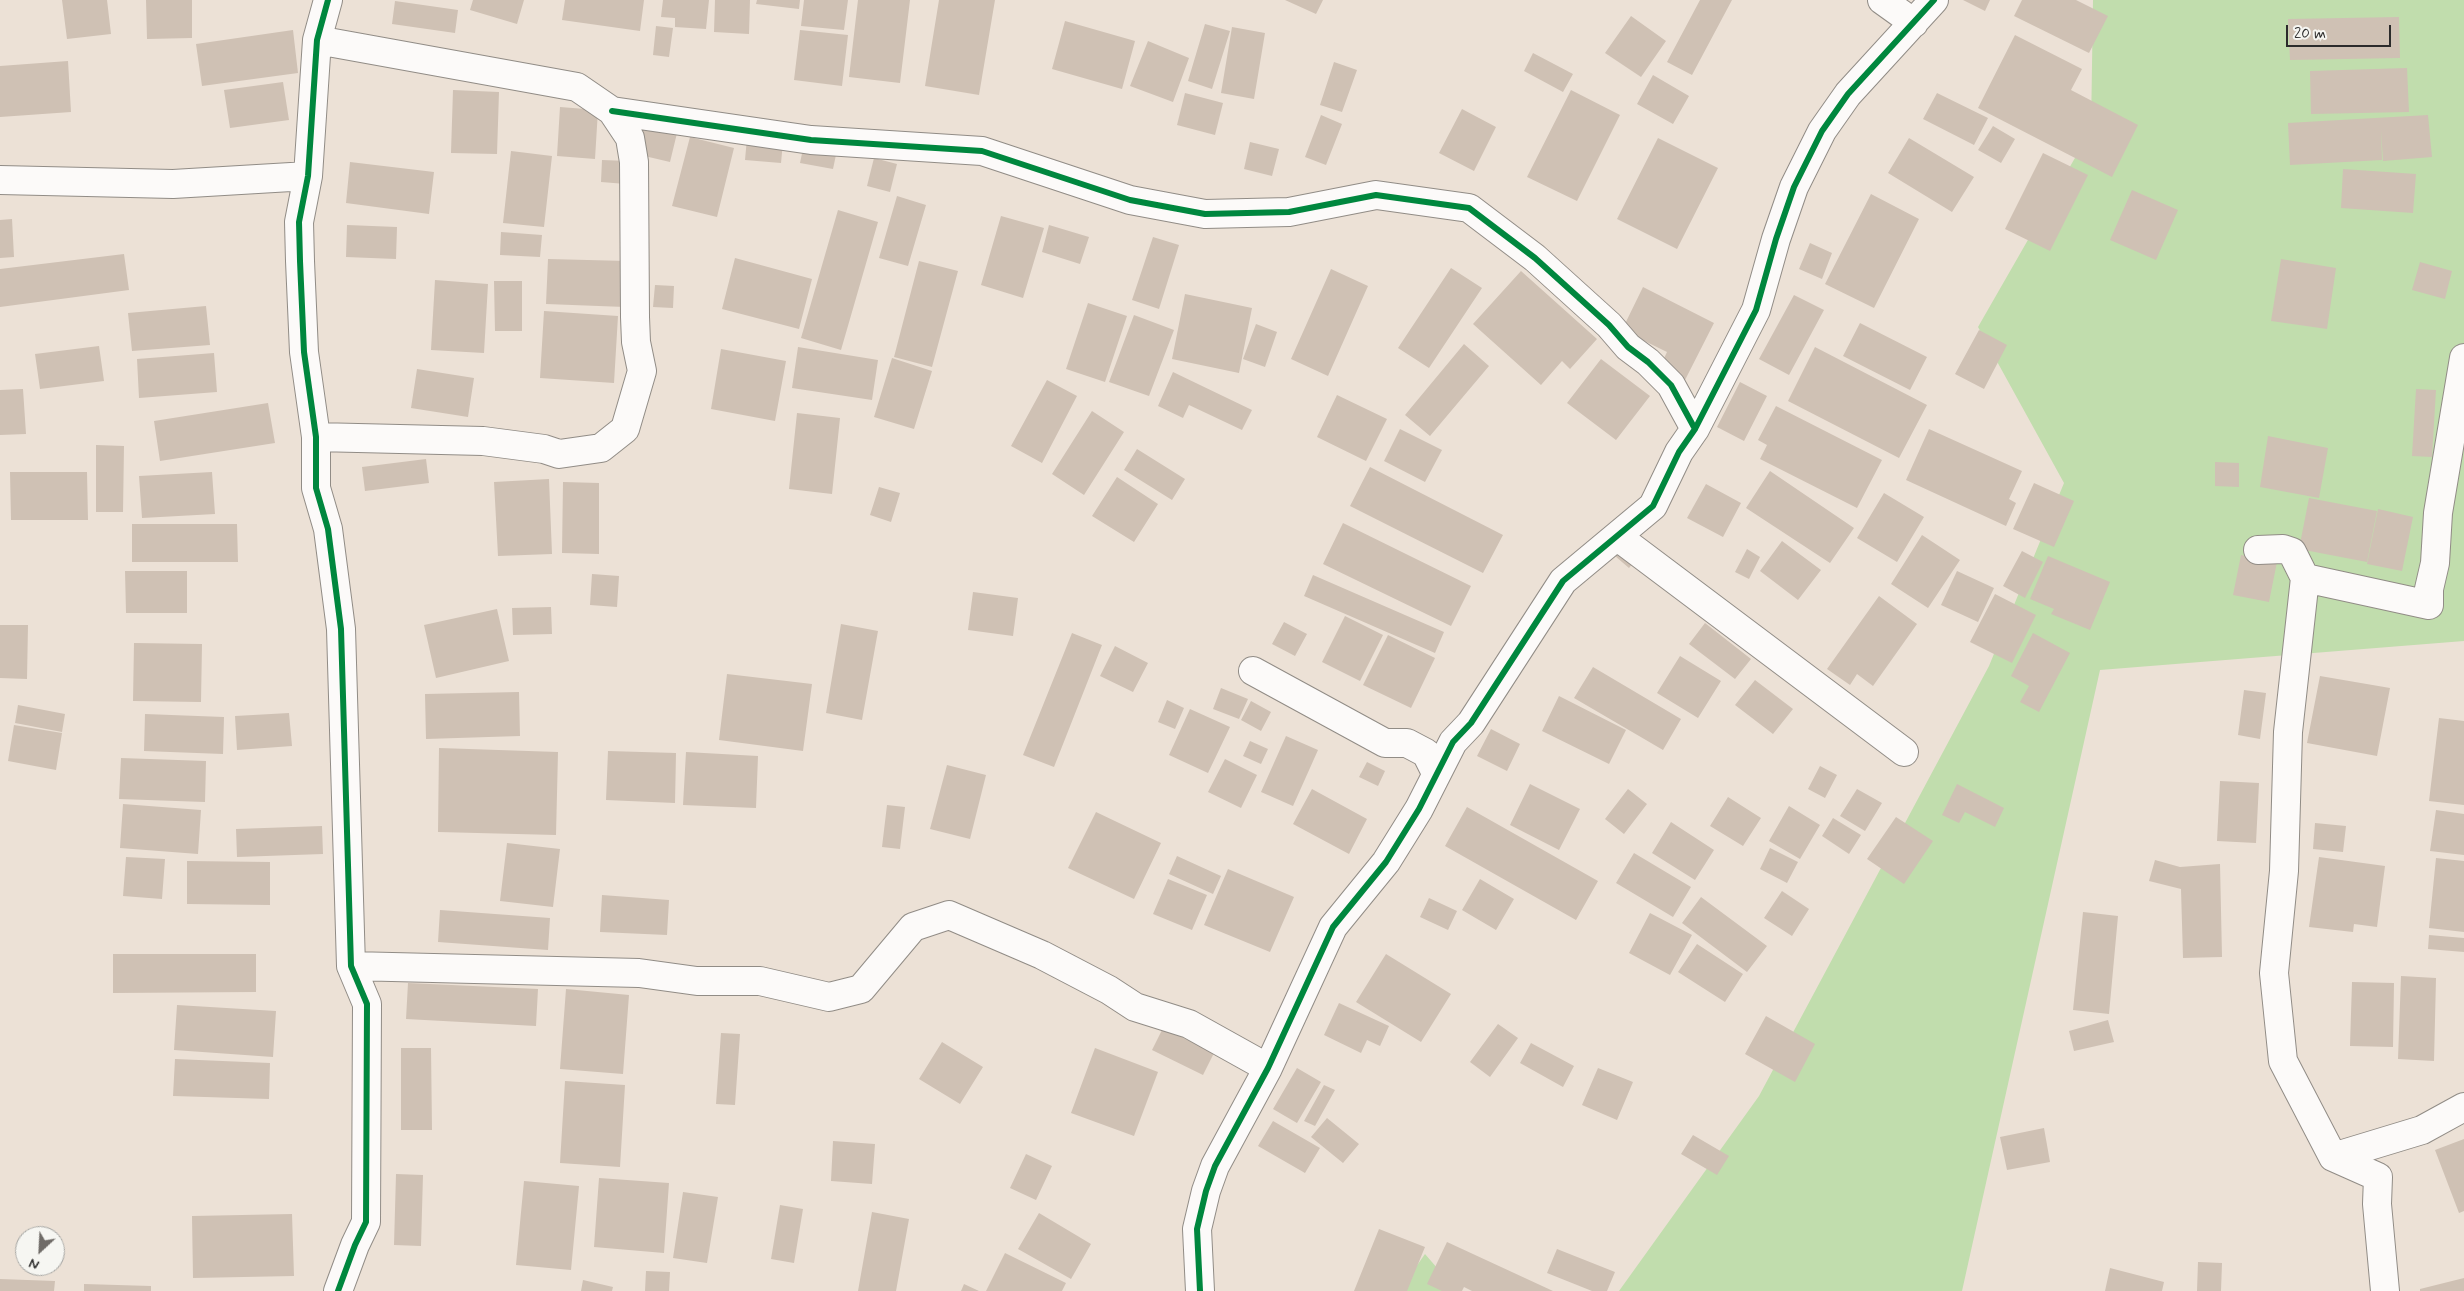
<!DOCTYPE html>
<style>
body{margin:0}
#map{position:relative;width:2464px;height:1291px;overflow:hidden;background:#ece1d6;font-family:Mynerve,sans-serif}
canvas{display:block}
.north{position:absolute;left:15px;top:1226px;width:50px;height:50px;box-sizing:border-box;background:#f6f6f2;border:1px solid #a5a5a2;border-radius:50%;rotate:205deg;font-size:14px;font-weight:700;line-height:20px;text-align:center;color:#2b2b2b}
.north::after{content:'';display:block;margin:auto;width:18px;height:22px;background:#6f6b67;clip-path:polygon(50% 0,100% 100%,50% 72%,0 100%)}
.scale{position:absolute;left:2286px;top:25px;width:105px;height:22px;box-sizing:border-box;border:2px solid #2b2b2b;border-top:0;padding-left:6px;font-size:15px;line-height:18px;white-space:nowrap;color:#2b2b2b;-webkit-text-stroke:4px #f6f6f2;paint-order:stroke}
</style>
<div id="map">
<canvas width="2464" height="1291"></canvas>
<div class="north">N</div>
<div class="scale">20 m</div>
</div>
<script>
const context = document.querySelector('canvas').getContext('2d');
context.lineJoin = 'round';
function fill(path, color) {
  context.fillStyle = color;
  context.fill(path, 'evenodd');
}
function toPath(rows) {
  const path = new Path2D();
  for (const r of rows) {
    path.moveTo(r[0], r[1]);
    for (let i = 2; i < r.length; i += 2) path.lineTo(r[i], r[i + 1]);
  }
  return path;
}
function stroke(path, color, width, dash) {
  context.strokeStyle = color;
  context.lineWidth = width;
  context.lineCap = dash ? 'butt' : 'round';
  context.setLineDash(dash || []);
  context.stroke(path);
}
const green = toPath([
 [2093,0,2464,0,2464,641,2100,670,1962,1291,1619,1291,1759,1096,1989,666,2064,483,1978,327,2091,130],
 [1425,1254,1457,1291,1399,1291]
]);
const building = toPath([
 [62,0,107,0,111,34,67,39],
 [146,0,192,0,192,38,147,39],
 [473,0,524,0,517,24,470,10],
 [565,0,644,0,640,31,562,20],
 [663,0,709,0,706,29,675,27,675,18,661,17],
 [715,0,750,0,749,34,714,32],
 [757,0,800,0,799,9,756,4],
 [804,0,848,0,844,30,801,26],
 [858,0,910,0,900,83,849,77],
 [939,0,995,0,979,95,925,86],
 [1285,0,1323,0,1316,14],
 [1700,0,1732,0,1692,75,1667,62],
 [1963,0,1990,0,1985,11],
 [2022,0,2076,0,2108,16,2089,53,2014,16],
 [395,1,458,10,455,33,392,24],
 [1631,16,1666,41,1641,77,1605,53],
 [2399,17,2400,58,2290,60,2288,19],
 [1065,21,1135,41,1122,89,1052,69],
 [1205,24,1230,31,1212,89,1188,81],
 [656,26,673,28,669,57,653,55],
 [1232,27,1265,33,1254,99,1221,93],
 [293,30,298,73,202,86,196,44],
 [800,30,848,35,842,86,794,80],
 [2015,35,2082,69,2071,90,2138,125,2112,177,1978,108],
 [1148,41,1189,58,1173,102,1130,86],
 [1533,53,1573,74,1563,92,1524,71],
 [68,61,71,112,0,117,0,66],
 [1334,62,1357,70,1342,112,1320,105],
 [2407,68,2409,112,2311,114,2310,71],
 [1653,75,1689,96,1673,124,1637,104],
 [283,82,289,120,230,128,224,90],
 [453,90,499,92,497,154,451,153],
 [1571,90,1620,115,1577,201,1527,177],
 [1185,93,1223,103,1215,135,1177,125],
 [1937,93,1988,118,1974,145,1923,119],
 [560,107,598,110,595,159,557,156],
 [1462,109,1496,127,1474,171,1439,153],
 [1321,115,1342,124,1326,165,1305,157],
 [2428,115,2432,157,2383,161,2381,130,2382,160,2290,165,2288,123],
 [643,121,678,129,670,162,636,154],
 [1993,126,2015,139,2001,163,1978,150],
 [690,137,734,148,717,217,672,206],
 [747,138,783,142,781,163,745,160],
 [1658,138,1718,168,1677,249,1617,219],
 [1909,138,1974,177,1952,212,1888,173],
 [1250,142,1279,149,1272,176,1244,169],
 [804,144,837,150,833,169,800,163],
 [511,151,552,156,544,227,503,223],
 [2043,153,2088,175,2050,251,2005,229],
 [874,158,897,164,890,192,867,186],
 [602,160,628,161,626,184,601,182],
 [350,162,434,172,429,214,346,203],
 [2343,169,2416,174,2413,213,2341,208],
 [2132,190,2178,210,2156,260,2110,240],
 [1871,194,1919,219,1874,308,1825,284],
 [897,196,926,205,908,266,879,258],
 [838,210,878,222,841,350,801,338],
 [1001,216,1044,228,1023,298,981,285],
 [12,219,14,257,0,258,0,220],
 [347,225,397,227,396,259,346,257],
 [1049,225,1089,237,1080,264,1042,252],
 [501,232,542,235,540,257,500,255],
 [1153,237,1179,245,1159,309,1132,300],
 [1810,243,1832,253,1822,279,1799,269],
 [124,254,129,290,0,307,0,269],
 [735,258,812,279,799,329,722,309],
 [548,259,627,261,625,307,546,304],
 [2281,259,2336,268,2327,329,2271,321],
 [919,261,958,271,932,367,894,357],
 [2420,262,2452,271,2445,299,2412,290],
 [1451,268,1482,288,1429,368,1398,348],
 [1331,269,1368,286,1328,376,1291,359],
 [1521,271,1597,339,1570,369,1562,361,1541,385,1473,324],
 [435,280,488,284,484,353,431,350],
 [494,281,522,281,522,331,495,331],
 [655,285,674,286,673,308,653,307],
 [1643,287,1714,323,1684,382,1659,369,1667,352,1622,330],
 [1185,294,1252,308,1239,373,1172,359],
 [1794,295,1824,310,1789,375,1759,359],
 [1088,303,1127,316,1105,382,1066,369],
 [206,306,210,345,132,351,128,313],
 [544,311,618,316,614,383,540,378],
 [1134,315,1174,330,1149,396,1109,382],
 [1860,323,1927,357,1910,390,1843,356],
 [1256,324,1277,332,1265,367,1243,359],
 [1979,330,2007,345,1984,389,1955,374],
 [1464,344,1489,366,1430,436,1405,415],
 [99,346,104,381,40,389,35,354],
 [798,347,878,360,872,400,792,388],
 [1815,347,1927,405,1899,458,1788,401],
 [721,349,786,361,775,421,711,409],
 [214,353,217,392,139,398,137,359],
 [892,358,932,371,914,429,874,417],
 [1601,359,1650,396,1616,440,1567,403],
 [417,369,474,378,468,417,411,408],
 [1173,372,1252,410,1242,430,1189,405,1183,418,1158,406],
 [1047,380,1077,396,1042,463,1011,446],
 [1740,382,1767,396,1744,441,1717,427],
 [23,389,26,434,0,435,0,390],
 [2416,389,2436,390,2432,457,2412,456],
 [1337,395,1387,419,1366,461,1317,437],
 [268,403,275,443,160,461,154,421],
 [1776,406,1882,460,1857,508,1760,459,1767,445,1758,440],
 [1092,411,1124,432,1084,495,1052,474],
 [797,413,840,418,832,494,789,489],
 [1400,429,1442,450,1425,482,1384,461],
 [1929,429,2022,471,2009,499,2016,503,2006,526,1906,480],
 [2268,436,2328,448,2319,498,2260,487],
 [96,445,124,446,123,512,96,512],
 [1137,449,1185,479,1172,500,1124,470],
 [426,459,429,483,365,491,362,467],
 [2215,462,2239,463,2239,487,2215,486],
 [1370,467,1503,535,1483,573,1350,506],
 [1770,471,1854,528,1830,563,1746,508],
 [10,472,87,472,88,520,11,520],
 [212,472,215,514,142,518,139,476],
 [1117,477,1158,504,1134,542,1092,516],
 [549,479,552,554,498,556,494,482],
 [563,482,599,483,599,554,562,553],
 [2034,483,2074,501,2054,547,2013,529],
 [1706,484,1741,503,1723,537,1687,518],
 [879,487,900,493,891,522,870,515],
 [1884,493,1924,517,1897,562,1857,538],
 [2309,498,2377,511,2367,562,2299,549],
 [2378,509,2413,517,2402,571,2367,564],
 [1343,523,1471,586,1451,626,1323,564],
 [132,524,237,524,238,562,132,562],
 [1922,535,1960,560,1928,608,1891,584],
 [1782,541,1821,570,1798,600,1760,571],
 [1747,549,1760,557,1749,579,1735,572],
 [1608,550,1638,557,1629,568],
 [2022,551,2043,562,2025,598,2003,586],
 [2241,555,2277,562,2269,602,2233,595],
 [2048,556,2110,582,2090,630,2051,614,2054,609,2030,599],
 [125,571,187,571,187,613,126,613],
 [1957,571,1994,588,1978,622,1941,605],
 [592,574,619,576,617,607,590,605],
 [1313,575,1444,632,1435,653,1304,596],
 [973,592,1018,598,1013,636,968,630],
 [1995,594,2036,615,2012,663,1970,642],
 [1879,596,1917,624,1873,686,1857,674,1850,685,1827,669],
 [551,607,552,634,513,635,512,608],
 [497,609,509,661,436,678,424,625],
 [1345,616,1383,635,1360,681,1322,662],
 [1284,622,1307,634,1295,656,1272,644],
 [1705,623,1751,659,1735,679,1689,644],
 [841,624,878,631,862,720,826,713],
 [0,625,28,625,27,679,0,678],
 [1072,633,1102,645,1054,767,1023,755],
 [2033,633,2070,653,2039,712,2020,702,2029,686,2011,676],
 [1388,635,1435,658,1411,708,1363,685],
 [134,643,202,644,201,702,133,701],
 [1115,646,1148,663,1133,692,1100,676],
 [1680,656,1721,681,1698,718,1657,693],
 [1593,667,1681,719,1663,750,1574,698],
 [727,674,812,684,803,751,719,740],
 [2320,676,2390,688,2377,756,2307,743],
 [1755,680,1793,709,1773,734,1735,705],
 [1221,688,1248,699,1239,719,1213,709],
 [2244,690,2266,693,2260,739,2238,735],
 [519,692,520,736,426,739,425,694],
 [1559,696,1626,730,1609,764,1542,731],
 [1167,700,1184,708,1175,729,1158,722],
 [1251,701,1271,712,1261,731,1241,720],
 [18,705,65,714,62,732,15,723],
 [1190,709,1230,727,1208,773,1169,755],
 [289,713,292,746,237,750,235,716],
 [145,714,224,717,223,754,144,751],
 [2439,718,2464,721,2464,805,2429,801],
 [14,725,62,733,56,770,8,761],
 [1491,729,1520,744,1507,771,1477,756],
 [1286,736,1318,750,1293,806,1261,792],
 [1250,741,1268,749,1261,764,1243,756],
 [439,748,558,752,556,835,438,832],
 [608,751,676,753,675,803,606,800],
 [686,752,758,756,756,808,683,805],
 [121,758,206,761,205,802,119,799],
 [1225,759,1257,775,1241,808,1208,792],
 [1367,762,1385,771,1378,786,1359,777],
 [947,765,986,775,970,839,930,829],
 [1820,766,1837,775,1825,798,1808,789],
 [2220,781,2259,783,2256,843,2217,841],
 [1530,784,1580,809,1559,850,1510,825],
 [1957,784,2004,808,1995,827,1965,812,1959,823,1942,815],
 [1312,789,1367,819,1349,854,1293,824],
 [1628,789,1647,804,1624,834,1605,819],
 [1857,789,1882,803,1865,831,1840,816],
 [1728,797,1761,818,1743,846,1710,826],
 [123,804,201,810,198,854,120,848],
 [887,805,905,807,900,849,882,847],
 [1789,806,1820,825,1800,859,1769,841],
 [1467,807,1598,881,1576,920,1445,846],
 [2436,810,2464,814,2464,855,2430,851],
 [1096,812,1161,843,1134,899,1068,868],
 [1896,817,1933,841,1904,884,1867,859],
 [1833,818,1861,835,1849,854,1822,836],
 [1671,822,1714,850,1695,880,1652,853],
 [2315,823,2346,826,2343,852,2313,849],
 [322,826,323,854,237,857,236,829],
 [507,843,560,849,553,907,500,901],
 [1770,848,1798,862,1787,883,1760,869],
 [1634,853,1691,887,1673,917,1616,883],
 [1177,856,1221,876,1213,894,1169,874],
 [126,857,165,859,162,899,123,896],
 [2319,857,2385,866,2377,927,2354,924,2353,932,2309,927],
 [2436,858,2464,861,2464,932,2429,928],
 [2155,860,2180,867,2220,864,2222,957,2183,958,2181,889,2149,881],
 [187,861,270,862,270,905,187,904],
 [1228,869,1294,897,1270,952,1204,925],
 [1168,879,1207,895,1192,930,1153,914],
 [1480,879,1514,899,1496,930,1462,910],
 [1782,891,1809,909,1792,936,1764,918],
 [602,895,669,900,667,935,600,932],
 [1701,897,1767,946,1747,972,1682,923],
 [1429,898,1457,911,1448,930,1420,917],
 [440,910,550,918,548,950,438,942],
 [2083,912,2118,916,2109,1014,2073,1010],
 [1650,913,1692,935,1670,975,1629,953],
 [2429,935,2464,938,2464,952,2428,949],
 [1697,944,1743,974,1725,1002,1678,972],
 [113,954,256,954,256,992,113,993],
 [1386,954,1451,994,1421,1042,1356,1002],
 [2401,976,2436,978,2434,1061,2398,1059],
 [2352,982,2394,983,2393,1047,2350,1046],
 [408,983,538,989,536,1026,406,1019],
 [566,989,629,995,623,1074,560,1069],
 [1339,1003,1389,1026,1380,1046,1367,1040,1361,1053,1324,1035],
 [177,1005,276,1011,273,1057,174,1050],
 [1766,1016,1815,1044,1795,1082,1745,1054],
 [2108,1020,2114,1042,2074,1051,2069,1031],
 [1498,1024,1518,1038,1490,1077,1470,1062],
 [1163,1028,1214,1053,1203,1075,1152,1050],
 [721,1033,740,1034,735,1105,716,1104],
 [942,1042,983,1067,960,1104,919,1079],
 [1531,1043,1574,1066,1563,1087,1520,1063],
 [401,1048,431,1048,432,1130,401,1130],
 [1095,1048,1158,1072,1134,1136,1071,1113],
 [175,1059,270,1063,269,1099,173,1096],
 [1297,1068,1321,1082,1297,1123,1273,1109],
 [1598,1068,1633,1082,1617,1120,1582,1105],
 [565,1081,625,1085,620,1167,560,1163],
 [1324,1085,1335,1090,1315,1126,1304,1121],
 [1327,1118,1359,1144,1343,1163,1311,1137],
 [1273,1121,1320,1148,1305,1173,1258,1146],
 [2044,1128,2050,1162,2007,1170,2000,1137],
 [1693,1135,1729,1156,1717,1175,1681,1154],
 [2464,1139,2464,1211,2459,1213,2435,1150],
 [833,1141,875,1144,872,1184,831,1181],
 [1026,1154,1052,1166,1036,1200,1010,1188],
 [396,1174,423,1175,421,1246,394,1245],
 [599,1178,669,1183,664,1253,594,1247],
 [524,1181,579,1186,571,1270,516,1265],
 [683,1192,718,1197,707,1263,673,1258],
 [780,1205,803,1209,794,1263,771,1259],
 [872,1212,909,1219,896,1291,858,1291],
 [1039,1213,1091,1244,1071,1279,1018,1249],
 [292,1214,294,1276,193,1278,192,1216],
 [1379,1229,1425,1247,1407,1291,1354,1291],
 [1447,1242,1553,1291,1472,1291,1464,1287,1462,1291,1442,1291,1427,1284],
 [1557,1249,1615,1272,1607,1291,1592,1291,1547,1273],
 [1005,1253,1066,1283,1062,1291,986,1291],
 [2198,1262,2222,1263,2221,1291,2197,1291],
 [2110,1268,2164,1282,2162,1291,2105,1291],
 [646,1271,670,1272,669,1291,645,1291],
 [2464,1278,2464,1291,2420,1291,2420,1289],
 [0,1279,55,1281,54,1291,0,1291],
 [583,1280,613,1287,612,1291,581,1291],
 [84,1284,151,1286,151,1291,84,1291],
 [964,1284,979,1291,961,1291]
]);
const street = toPath([
 [328,0,317,40,308,176,299,222,300,261,304,352,316,437,316,488,328,529,341,629,351,966,367,1004,366,1222,355,1245,338,1291],
 [1882,0,1914,23],
 [612,111,811,140,982,151,1130,200,1205,214,1289,212,1376,195,1469,208,1535,258,1609,325,1628,347,1648,362,1671,385,1695,429],
 [0,180,173,184,308,176],
 [316,437,483,441,544,449,559,454,601,448,625,429,642,371,636,342,635,317,634,162,630,138,612,111,577,87,317,40],
 [1618,537,1904,752],
 [2258,550,2283,549,2292,552,2305,578,2429,605,2429,589,2435,563,2438,513,2464,358],
 [2305,578,2288,732,2284,871,2274,973,2283,1061,2333,1157],
 [1253,671,1385,743,1407,743,1426,753,1436,773],
 [351,966,639,973,697,981,760,981,829,997,861,989,913,927,949,915,1042,955,1109,990,1135,1007,1189,1024,1268,1068],
 [1200,1291,1197,1229,1206,1191,1215,1166,1268,1068,1333,927,1386,862,1419,809,1453,742,1471,723,1563,581,1653,506,1679,452,1695,429,1756,310,1776,239,1794,187,1822,131,1848,94,1934,0],
 [2385,1291,2377,1204,2378,1177,2333,1157,2422,1130,2464,1107]
]);
const cycleway = toPath([
 [328,0,317,40,308,176,299,222,300,261,304,352,316,437,316,488,328,529,341,629,351,966,367,1004,366,1222,355,1245,338,1291],
 [612,111,811,140,982,151,1130,200,1205,214,1289,212,1376,195,1469,208,1535,258,1609,325,1628,347,1648,362,1671,385,1695,429],
 [1200,1291,1197,1229,1206,1191,1215,1166,1268,1068,1333,927,1386,862,1419,809,1453,742,1471,723,1563,581,1653,506,1679,452,1695,429,1756,310,1776,239,1794,187,1822,131,1848,94,1934,0]
]);
fill(green, '#c1ddad');
fill(building, '#cfc1b4');
stroke(street, '#918c86', 30);
stroke(street, '#fcfaf9', 28);
stroke(cycleway, '#00873e', 6);
</script>
